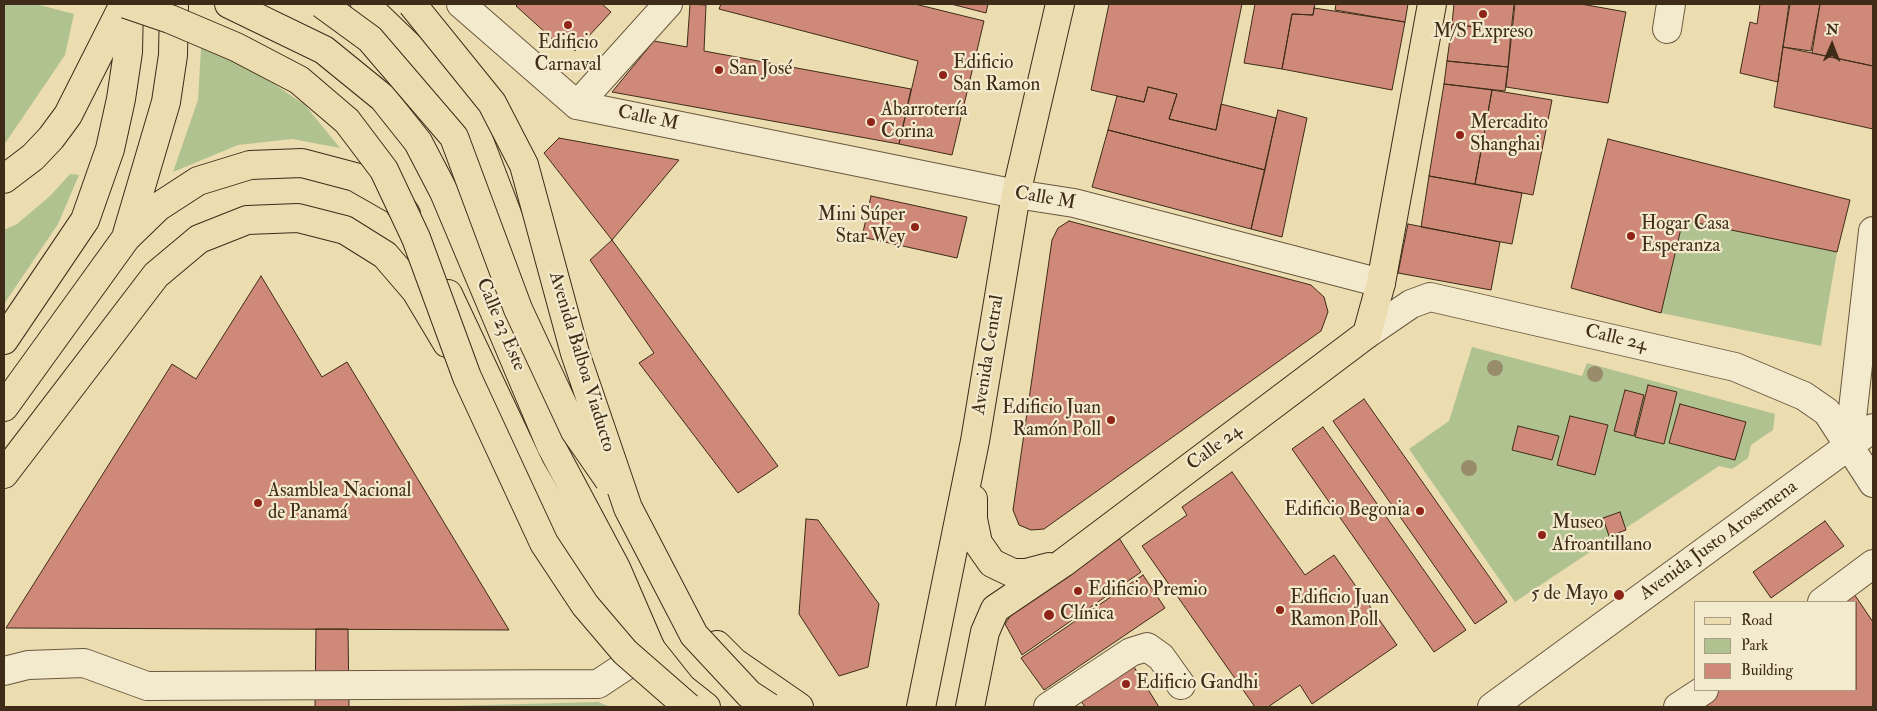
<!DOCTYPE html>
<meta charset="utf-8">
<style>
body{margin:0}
#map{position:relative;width:1877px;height:711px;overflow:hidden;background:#ecddb1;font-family:"IM FELL Double Pica",serif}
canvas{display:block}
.frame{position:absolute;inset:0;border:5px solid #3e2b18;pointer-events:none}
.legend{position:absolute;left:1694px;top:601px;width:162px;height:90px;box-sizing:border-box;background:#f3e9cc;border:1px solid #ab9d84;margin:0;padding:6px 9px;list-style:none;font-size:15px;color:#3e2b18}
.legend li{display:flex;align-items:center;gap:10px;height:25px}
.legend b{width:25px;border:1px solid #ab9d84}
.north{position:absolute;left:1807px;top:20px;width:50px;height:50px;-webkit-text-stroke:4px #f3e9cc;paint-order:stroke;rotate:1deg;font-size:14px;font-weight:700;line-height:20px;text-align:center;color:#3e2b18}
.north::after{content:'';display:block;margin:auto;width:18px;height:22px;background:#3e2b18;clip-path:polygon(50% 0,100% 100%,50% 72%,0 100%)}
</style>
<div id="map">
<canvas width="1877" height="711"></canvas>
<div class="frame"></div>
<ul class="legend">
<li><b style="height:6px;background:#ecddb1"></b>Road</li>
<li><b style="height:14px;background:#b1c291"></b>Park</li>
<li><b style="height:14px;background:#cf8978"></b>Building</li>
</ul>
<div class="north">N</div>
</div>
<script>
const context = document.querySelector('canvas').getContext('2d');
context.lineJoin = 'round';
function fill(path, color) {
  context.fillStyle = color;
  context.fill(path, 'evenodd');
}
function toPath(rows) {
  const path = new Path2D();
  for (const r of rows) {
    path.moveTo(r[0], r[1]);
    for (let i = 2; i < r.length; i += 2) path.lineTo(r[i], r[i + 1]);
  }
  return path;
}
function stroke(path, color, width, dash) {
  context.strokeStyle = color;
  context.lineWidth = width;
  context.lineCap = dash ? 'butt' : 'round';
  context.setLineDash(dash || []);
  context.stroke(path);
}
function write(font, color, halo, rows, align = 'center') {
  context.font = font + ' "IM FELL Double Pica",serif';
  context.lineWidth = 4.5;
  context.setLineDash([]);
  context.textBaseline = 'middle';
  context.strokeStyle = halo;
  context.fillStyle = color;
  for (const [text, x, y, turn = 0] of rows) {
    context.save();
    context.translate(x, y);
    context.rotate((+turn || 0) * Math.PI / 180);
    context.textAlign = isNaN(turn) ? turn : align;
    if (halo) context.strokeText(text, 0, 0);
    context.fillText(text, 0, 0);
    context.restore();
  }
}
const green = toPath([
 [4,4,36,4,74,14,65,55,4,145],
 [201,48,237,63,274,84,305,105,340,148,292,139,238,145,173,172,198,100],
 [70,174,79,175,58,224,4,304,4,230,17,224,50,196],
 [1683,220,1837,252,1821,346,1661,313],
 [1472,347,1582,376,1587,363,1775,414,1773,430,1751,445,1748,458,1732,469,1719,466,1515,602,1409,449,1449,421],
 [598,702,611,707,446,707,448,706]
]);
const building = toPath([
 [518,4,602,4,611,12,575,51,562,39,558,44,516,6,518,4],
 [690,4,706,5,704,51,911,89,899,144,612,92,654,41,687,47,690,4],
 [721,4,915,4,984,21,952,155,899,144,918,61,719,9,721,4],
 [951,4,988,4,986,13,951,4],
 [1109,4,1242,4,1216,130,1169,119,1177,94,1148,87,1144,102,1091,90,1109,4],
 [1255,4,1315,4,1313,15,1292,14,1282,69,1244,63,1255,4],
 [1336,4,1408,4,1405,22,1335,10,1336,4],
 [1454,4,1514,4,1511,32,1452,24,1454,4],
 [1515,4,1581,4,1626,12,1608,103,1506,87,1515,4],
 [1760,4,1789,4,1778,82,1740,73,1750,22,1757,24,1760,4],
 [1790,4,1820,4,1811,51,1783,47,1790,4],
 [1820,4,1873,4,1873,66,1812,53,1820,4],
 [1314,8,1405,22,1392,90,1282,69,1292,14,1313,15,1314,8],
 [1452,24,1511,32,1508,67,1447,61,1452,24],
 [1783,47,1873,66,1873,129,1774,107,1783,47],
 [1447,61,1508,67,1505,91,1444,84,1447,61],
 [1444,84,1492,90,1475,184,1429,176,1444,84],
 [1148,87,1177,94,1169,119,1216,130,1221,104,1276,118,1265,170,1108,130,1117,96,1144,102,1148,87],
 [1492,90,1552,100,1533,195,1475,184,1492,90],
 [1278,110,1307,118,1282,237,1251,229,1278,110],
 [1108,130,1265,170,1251,229,1092,187,1108,130],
 [559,138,679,160,612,240,544,153,559,138],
 [1608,139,1850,200,1837,252,1683,220,1661,313,1571,288,1608,139],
 [1429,176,1522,193,1512,244,1421,227,1429,176],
 [871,196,967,217,957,258,862,237,871,196],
 [1069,221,1311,285,1324,297,1328,312,1321,331,1044,529,1031,530,1019,525,1013,510,1052,240,1058,228,1069,221],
 [1408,224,1500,242,1491,290,1398,273,1408,224],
 [612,240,778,466,738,493,639,363,654,353,590,260,612,240],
 [261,276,322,377,347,362,509,630,6,628,172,364,196,379,261,276],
 [1648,385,1677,392,1664,444,1635,437,1648,385],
 [1625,390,1644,395,1634,436,1614,431,1625,390],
 [1364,399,1507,602,1475,624,1333,421,1364,399],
 [1680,404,1746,422,1735,460,1669,443,1680,404],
 [1570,416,1608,425,1595,475,1557,465,1570,416],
 [1518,426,1559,436,1552,460,1512,450,1518,426],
 [1323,427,1466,630,1434,652,1292,449,1323,427],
 [1232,472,1305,575,1334,555,1397,645,1312,704,1300,685,1268,707,1255,707,1142,546,1187,515,1182,507,1232,472],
 [1620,512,1626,530,1609,536,1603,518,1620,512],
 [806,519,818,520,879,604,868,667,839,676,799,614,806,519],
 [1825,521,1844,546,1771,598,1753,572,1825,521],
 [1119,538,1141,572,1022,655,1005,624,1014,610,1119,538],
 [1143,575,1165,608,1044,690,1021,658,1143,575],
 [1852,591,1873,622,1873,707,1683,707,1708,690,1856,690,1856,602,1836,602,1852,591],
 [316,629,348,629,349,707,315,707,316,629],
 [1134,667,1159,707,1085,707,1081,701,1134,667]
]);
const minor = toPath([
 [461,4,577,105,1016,194,1074,203,1381,283],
 [1667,29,1671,4],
 [577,105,668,4],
 [1367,334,1411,304,1430,297,1735,367,1804,396,1827,412,1873,483],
 [1849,445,1873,231],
 [1822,602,1873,564],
 [4,671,28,665,84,663,147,686,598,684,651,649],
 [1048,707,1131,652,1147,647,1161,657,1181,685],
 [1492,707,1873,428],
 [1678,707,1704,690]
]);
const major = toPath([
 [229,4,324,50,383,98,418,142,444,192,551,446,616,568,651,649,682,688,706,707],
 [365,4,415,52,470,117,575,392],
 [973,499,973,519,978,543,992,563,1013,573,1026,573,1049,567],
 [717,645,734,662,799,707],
 [921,707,975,441,1016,194,1060,4],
 [970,707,985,632,995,609,1063,563,1367,334,1381,283,1432,4]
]);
const highway = toPath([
 [4,179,33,157,51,138,68,115,124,4],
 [127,234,166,102,173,55,174,4],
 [448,294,530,468,599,586,651,649],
 [4,340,85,220,110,149,121,99,128,52,129,4],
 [4,407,126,238,158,207,198,181,250,165,302,163,355,177,397,201,406,214],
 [4,474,156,275,199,239,247,220,298,218,345,230,385,255,416,291,447,343]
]);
const highwayBridge = toPath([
 [126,4,170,19,236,47,299,80,347,121,384,170,416,238,467,377,544,543,585,605,625,652,688,707],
 [322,4,370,39,454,137,518,309,575,431,609,480],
 [412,4,492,103,524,165,575,353,628,508,694,635,749,694,769,707]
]);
const trees = [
 [1495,368],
 [1595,374],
 [1469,468]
];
const markers = [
 [1483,14,5,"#8f2418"],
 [568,25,5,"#8f2418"],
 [719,70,5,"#8f2418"],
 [943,75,5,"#8f2418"],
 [871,122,5,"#8f2418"],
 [1460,135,5,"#8f2418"],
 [915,227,5,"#8f2418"],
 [1631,236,5,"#8f2418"],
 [1111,420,5,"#8f2418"],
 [258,503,5,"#8f2418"],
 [1420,511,5,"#8f2418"],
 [1542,535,5,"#8f2418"],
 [1078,591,5,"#8f2418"],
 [1619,595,6,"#8f2418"],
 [1280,610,5,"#8f2418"],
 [1049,615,6,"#8f2418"],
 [1126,684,5,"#8f2418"]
];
const poiNames = [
 ["M/S Expreso",1483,33,"center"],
 ["Edificio",568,44,"center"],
 ["Carnaval",568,66,"center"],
 ["Edificio",953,64],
 ["San Ramon",953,86],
 ["San José",729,70],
 ["Abarrotería",881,111],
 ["Corina",881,133],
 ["Mercadito",1470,124],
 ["Shanghai",1470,146],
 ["Mini Súper",905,216,"right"],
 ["Star Wey",905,238,"right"],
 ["Hogar Casa",1641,225],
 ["Esperanza",1641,247],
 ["Edificio Juan",1101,409,"right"],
 ["Ramón Poll",1101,431,"right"],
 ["Asamblea Nacional",268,492],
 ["de Panamá",268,514],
 ["Edificio Begonia",1410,511,"right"],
 ["Museo",1552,524],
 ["Afroantillano",1552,546],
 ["Edificio Premio",1088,591],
 ["5 de Mayo",1608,595,"right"],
 ["Edificio Juan",1290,599],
 ["Ramon Poll",1290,621],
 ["Clínica",1060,615],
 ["Edificio Gandhi",1136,684]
];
const streetNames = [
 ["Calle M",648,119,12],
 ["Calle M",1045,199,10],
 ["Calle 23 Este",500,325,67],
 ["Calle 24",1616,339,13],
 ["Avenida Central",989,355,-81],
 ["Avenida Balboa Viaducto",581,362,73],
 ["Calle 24",1215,448,-37],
 ["Avenida Justo Arosemena",1719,541,-36]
];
fill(green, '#b1c291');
fill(building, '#cf8978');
stroke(building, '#3e2b18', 1);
stroke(minor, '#6a583e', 30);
stroke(major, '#3e2b18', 30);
stroke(highway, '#3e2b18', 30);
stroke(minor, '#f3e9cc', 28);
stroke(major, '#ecddb1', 28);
stroke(highway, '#ecddb1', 28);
stroke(highwayBridge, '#3e2b18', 30, []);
stroke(highwayBridge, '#ecddb1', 28);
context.fillStyle = '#998c6a';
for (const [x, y] of trees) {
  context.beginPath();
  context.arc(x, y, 8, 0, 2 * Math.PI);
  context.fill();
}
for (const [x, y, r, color] of markers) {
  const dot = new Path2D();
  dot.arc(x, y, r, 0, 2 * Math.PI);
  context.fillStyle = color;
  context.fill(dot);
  stroke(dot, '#f3e9cc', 2);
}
write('19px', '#3e2b18', '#f3e9cc', poiNames, 'left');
write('19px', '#3e2b18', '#f3e9cc', streetNames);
</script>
